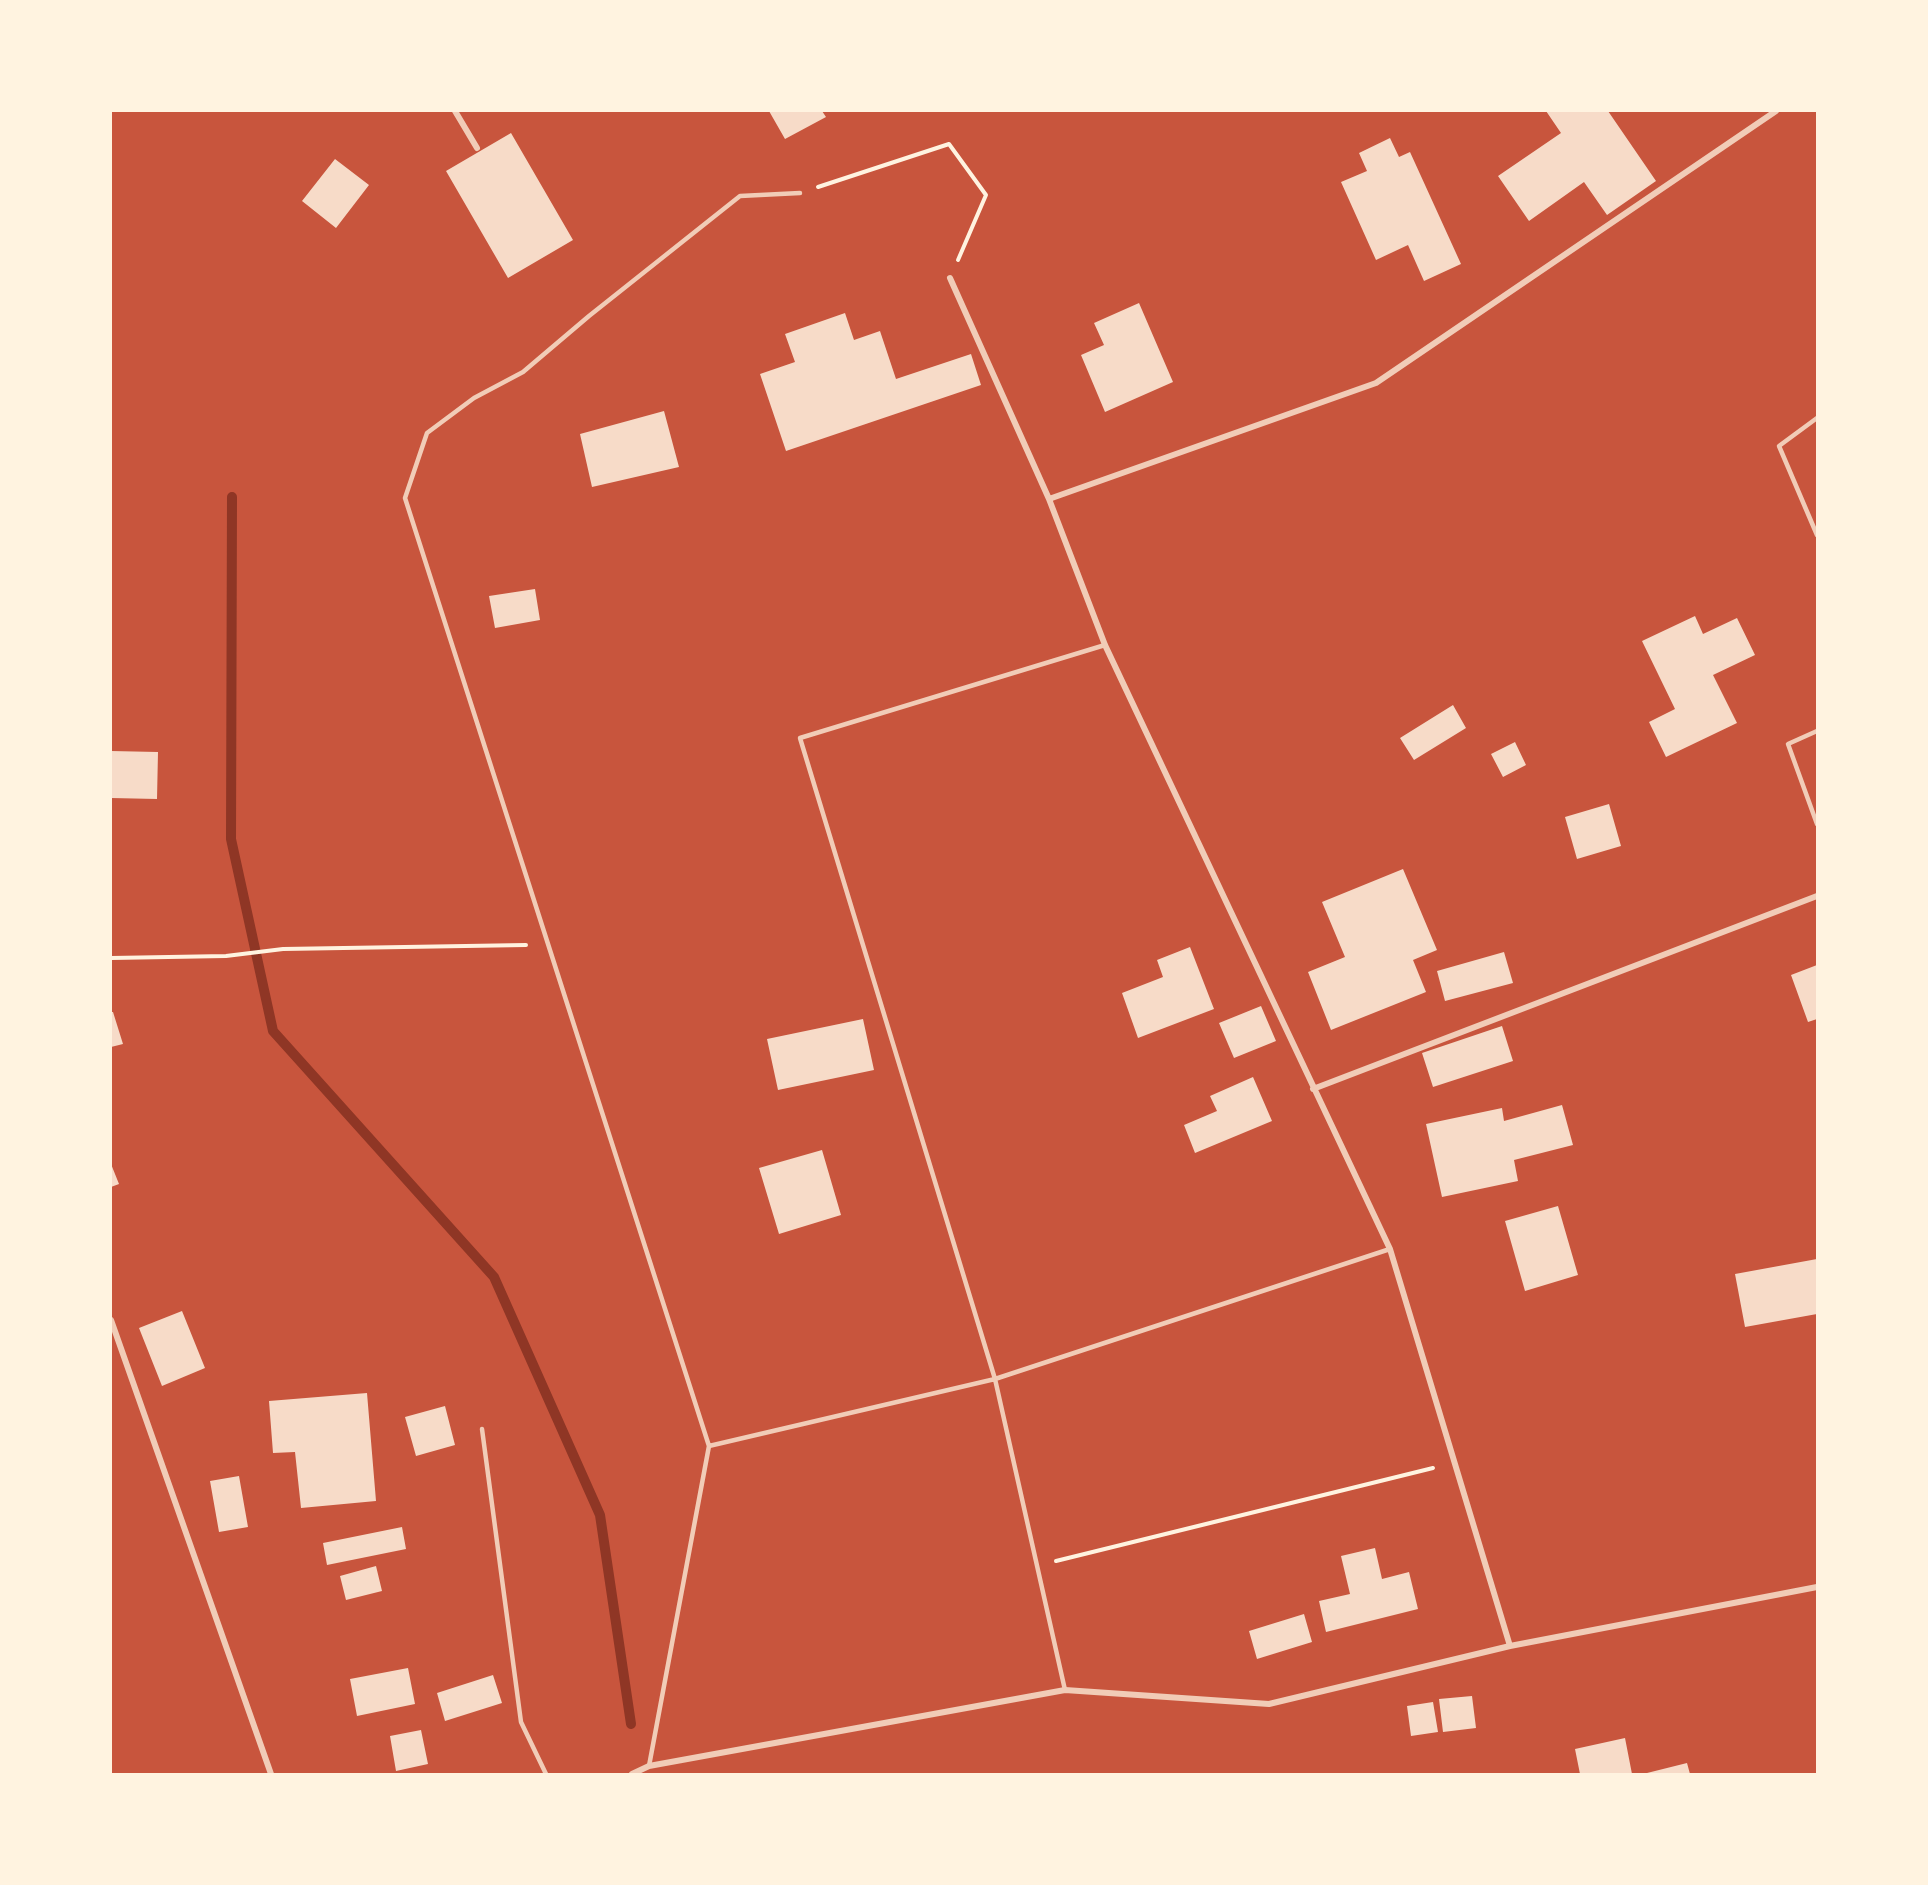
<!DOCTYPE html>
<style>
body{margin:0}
#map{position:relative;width:1928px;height:1885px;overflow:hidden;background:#c8553d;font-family:Montserrat,sans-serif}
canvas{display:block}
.frame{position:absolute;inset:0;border:112px solid #fff3e0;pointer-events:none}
</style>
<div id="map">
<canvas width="1928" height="1885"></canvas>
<div class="frame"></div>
</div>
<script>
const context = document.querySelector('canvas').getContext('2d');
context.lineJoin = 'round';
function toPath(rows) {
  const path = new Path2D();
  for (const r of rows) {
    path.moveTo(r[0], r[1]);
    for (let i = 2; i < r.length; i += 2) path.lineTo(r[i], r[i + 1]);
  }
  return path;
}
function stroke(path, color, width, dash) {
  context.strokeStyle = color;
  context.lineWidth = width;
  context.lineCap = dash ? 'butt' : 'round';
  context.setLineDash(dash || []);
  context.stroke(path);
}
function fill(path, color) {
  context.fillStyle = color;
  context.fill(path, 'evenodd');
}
const stream = toPath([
 [232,497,231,839,273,1031,494,1277,600,1515,631,1724]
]);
const building = toPath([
 [769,111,822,111,826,117,785,139],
 [1546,111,1608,111,1656,181,1607,215,1584,182,1529,221,1498,176,1561,133],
 [511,133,573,240,508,278,446,171],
 [1390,138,1399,157,1410,152,1461,264,1424,281,1408,245,1376,260,1341,182,1367,171,1359,153],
 [335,159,369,185,336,228,302,201],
 [1139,303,1173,382,1105,412,1081,355,1104,345,1094,323],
 [845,313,854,340,880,331,896,379,971,354,981,385,786,451,760,374,795,362,785,334],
 [664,411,679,467,592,487,580,434],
 [535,589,540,620,495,628,489,596],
 [1695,616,1703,634,1737,618,1755,655,1713,675,1737,723,1666,757,1649,722,1675,709,1642,641],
 [1453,705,1466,728,1414,760,1400,738],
 [1515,742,1526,765,1503,777,1491,754],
 [111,751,158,752,157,799,111,798],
 [1609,804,1621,846,1577,859,1565,817],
 [1403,869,1437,950,1413,960,1426,992,1331,1030,1308,972,1345,957,1322,902],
 [1190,947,1214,1009,1138,1038,1122,993,1163,977,1157,960],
 [1504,952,1513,983,1445,1001,1437,971],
 [1817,965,1817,1019,1808,1022,1791,975],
 [1261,1006,1276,1041,1234,1058,1219,1023],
 [111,1012,113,1012,123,1044,111,1047],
 [863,1019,874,1070,778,1090,767,1039],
 [1502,1026,1513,1061,1433,1087,1422,1053],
 [1253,1077,1272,1121,1195,1153,1184,1125,1217,1111,1210,1096],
 [1562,1105,1573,1145,1514,1160,1518,1181,1442,1197,1426,1124,1502,1108,1504,1121],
 [822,1150,841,1215,779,1234,759,1168],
 [111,1164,119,1184,111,1187],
 [1558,1206,1578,1275,1525,1291,1505,1221],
 [1817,1259,1817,1314,1745,1327,1735,1274],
 [182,1311,205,1368,162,1386,139,1328],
 [367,1393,376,1501,301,1508,295,1452,273,1453,269,1401],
 [445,1406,455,1445,416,1456,405,1417],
 [239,1476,248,1527,219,1532,210,1481],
 [402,1527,406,1549,327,1565,323,1543],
 [1375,1548,1382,1579,1409,1572,1418,1609,1326,1632,1319,1601,1350,1594,1341,1556],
 [376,1566,382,1591,346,1600,340,1576],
 [1304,1614,1312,1642,1257,1659,1249,1631],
 [408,1668,415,1704,357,1716,350,1679],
 [493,1675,502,1703,445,1721,437,1693],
 [1472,1696,1476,1728,1443,1732,1439,1699],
 [1433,1702,1438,1732,1411,1736,1407,1706],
 [421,1730,428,1764,396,1771,390,1736],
 [1625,1738,1632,1774,1580,1774,1575,1749],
 [1687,1763,1690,1774,1647,1774,1647,1773]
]);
const path = toPath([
 [818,187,949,144,986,195,958,260],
 [111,958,226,956,283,949,526,945],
 [1056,1561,1433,1468]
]);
const service = toPath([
 [1817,418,1779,446,1817,535],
 [1817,731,1788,744,1817,824],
 [482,1429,521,1722,546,1774],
 [709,1446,995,1379,800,738,1105,645],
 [1065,1690,995,1379,1390,1249],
 [649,1766,709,1446,405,498,427,433,474,398,523,372,589,316,740,196,800,193]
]);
const minor = toPath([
 [455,111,477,148],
 [950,278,1049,499,1105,645,1390,1249,1510,1646],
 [1049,499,1376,383,1776,111],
 [1313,1089,1817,896],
 [111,1320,271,1774],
 [632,1774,649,1766,1065,1690,1269,1704,1510,1646,1817,1587]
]);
stroke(stream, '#8f3625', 10);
fill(building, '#f7dbc8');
stroke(path, '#fff3e0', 4);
stroke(service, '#f1ccb7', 4.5);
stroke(minor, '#f1ccb7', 6);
</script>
